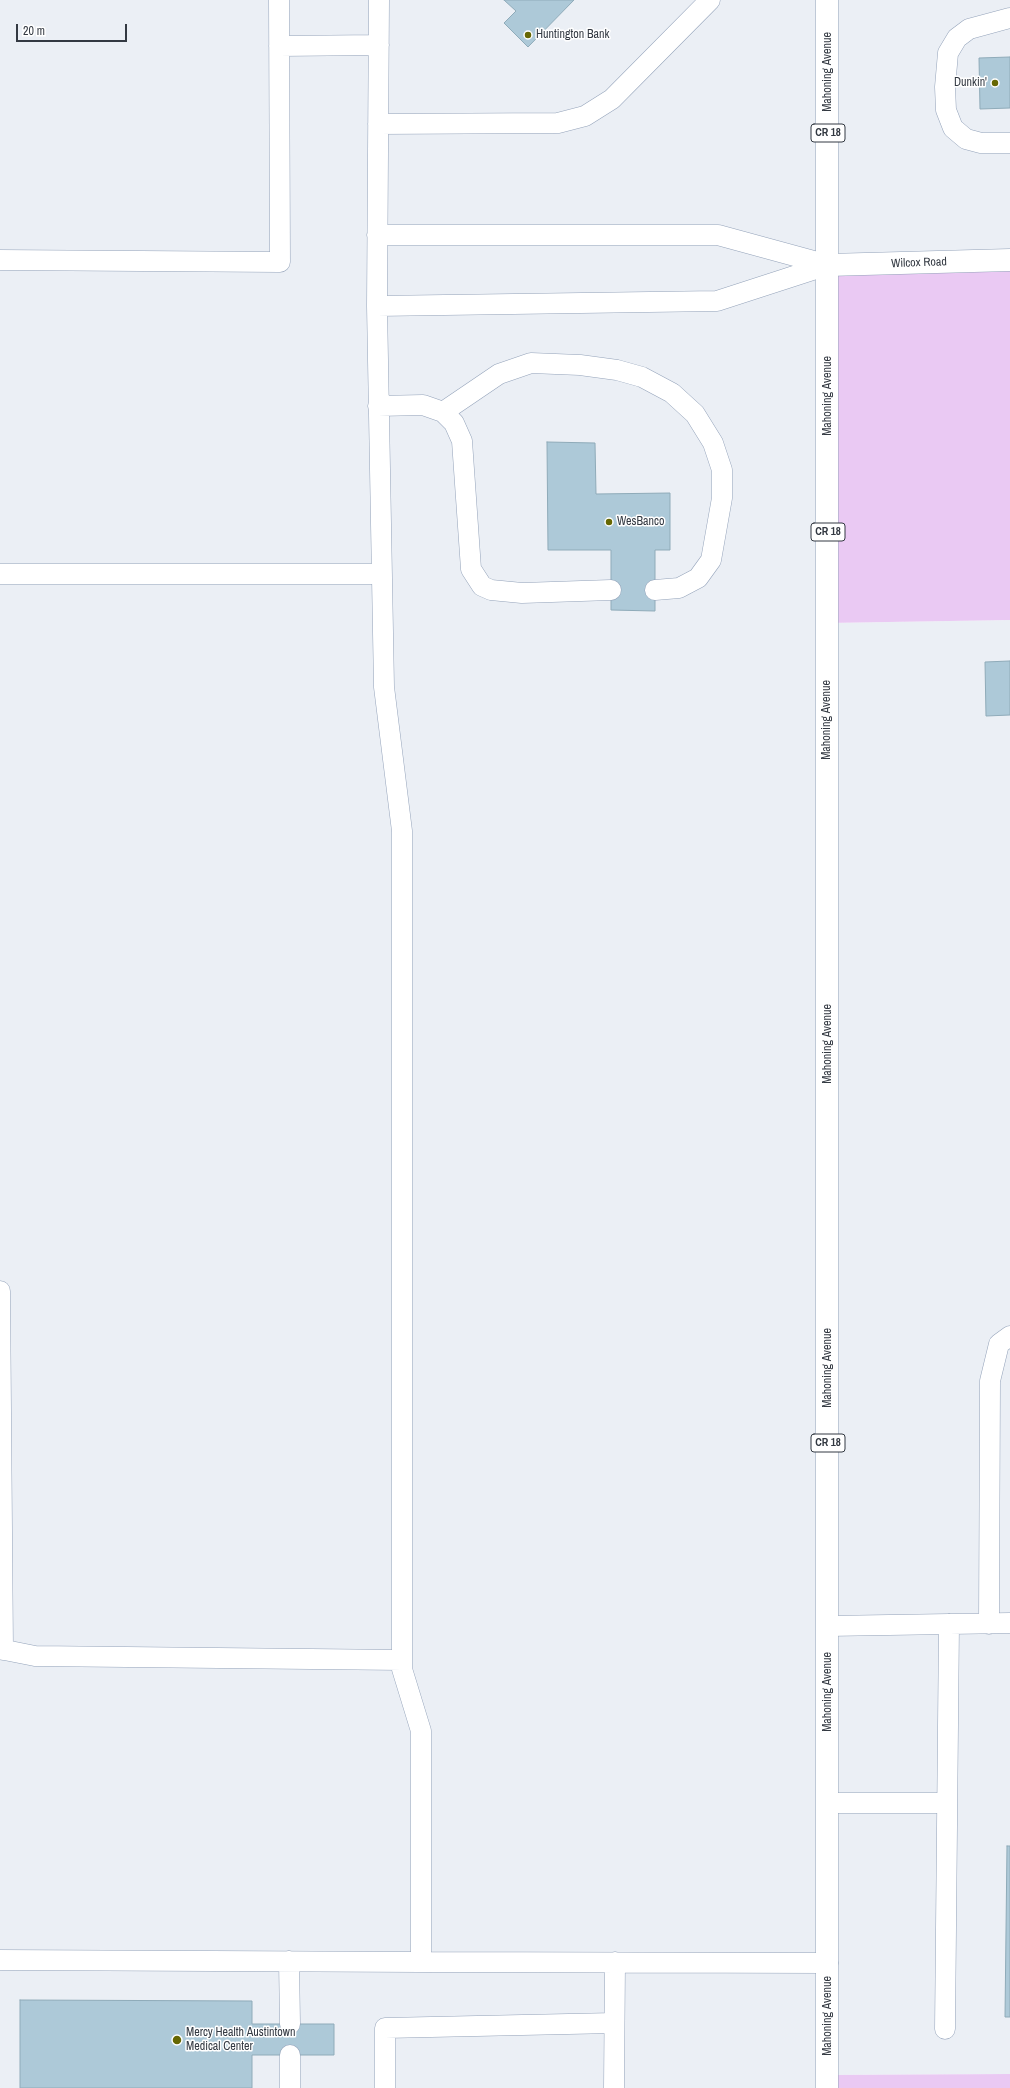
<!DOCTYPE html>
<style>
body{margin:0}
#map{position:relative;width:1010px;height:2088px;overflow:hidden;background:#fbfbfb;font-family:"Archivo Narrow",sans-serif}
canvas{display:block}
.scale{position:absolute;left:16px;top:24px;width:111px;height:18px;box-sizing:border-box;border:2px solid #333942;border-top:0;padding-left:5px;font-size:12px;line-height:14px;white-space:nowrap;color:#333942;-webkit-text-stroke:3px #fff;paint-order:stroke}
</style>
<div id="map">
<canvas width="1010" height="2088"></canvas>
<div class="scale">20 m</div>
</div>
<script>
const context = document.querySelector('canvas').getContext('2d');
context.lineJoin = 'round';
function fill(path, color) {
  context.fillStyle = color;
  context.fill(path, 'evenodd');
}
function toPath(rows) {
  const path = new Path2D();
  for (const r of rows) {
    path.moveTo(r[0], r[1]);
    for (let i = 2; i < r.length; i += 2) path.lineTo(r[i], r[i + 1]);
  }
  return path;
}
function stroke(path, color, width, dash) {
  context.strokeStyle = color;
  context.lineWidth = width;
  context.lineCap = dash ? 'butt' : 'round';
  context.setLineDash(dash || []);
  context.stroke(path);
}
function write(font, color, halo, rows, align = 'center') {
  context.font = font + ' "Archivo Narrow",sans-serif';
  context.lineWidth = 3;
  context.setLineDash([]);
  context.textBaseline = 'middle';
  context.strokeStyle = halo;
  context.fillStyle = color;
  for (const [text, x, y, turn = 0] of rows) {
    context.save();
    context.translate(x, y);
    context.rotate((+turn || 0) * Math.PI / 180);
    context.textAlign = isNaN(turn) ? turn : align;
    if (halo) context.strokeText(text, 0, 0);
    context.fillText(text, 0, 0);
    context.restore();
  }
}
const built = toPath([
 [0,0,1010,0,1010,260,828,623,1010,620,1010,2074,828,2075,827,2088,0,2088]
]);
const green = toPath([
 [1010,260,1010,620,827,623,828,265],
 [1010,2074,1010,2088,827,2088,827,2075]
]);
const building = toPath([
 [504,0,574,0,528,47,504,23,516,11,504,0],
 [1010,57,1010,108,980,109,979,58,1010,57],
 [547,442,595,443,596,494,670,493,670,550,655,550,655,611,611,610,611,550,548,550,547,442],
 [1010,661,1010,715,986,716,985,662,1010,661],
 [1007,1846,1010,1846,1010,2017,1005,2017,1007,1846],
 [20,2000,252,2001,252,2024,334,2024,334,2055,252,2055,252,2088,20,2088,20,2000]
]);
const service = toPath([
 [379,0,377,306,384,687,402,831,402,1669,421,1731,421,1962,828,1963],
 [1010,18,969,29,957,38,948,53,945,87,946,110,953,128,966,139,981,143,1010,143],
 [279,46,379,45],
 [378,124,558,123,585,116,612,99,710,0],
 [377,235,718,235,828,265],
 [0,260,280,262,279,0],
 [377,306,717,301,828,265],
 [378,406,423,405,443,412,454,423,462,441,471,569,482,586,491,590,522,593,611,590],
 [443,412,499,374,531,363,580,365,617,370,642,377,672,393,695,414,713,443,722,470,722,498,711,560,698,578,679,588,655,590],
 [0,574,382,574],
 [0,1291,3,1650],
 [989,1624,990,1381,999,1344,1010,1336],
 [828,1626,1010,1623],
 [0,1649,35,1656,402,1660],
 [828,1803,947,1803],
 [0,1960,421,1962],
 [289,1961,290,2024],
 [945,2029,949,1624],
 [290,2055,290,2088],
 [385,2088,385,2028,614,2023],
 [614,2088,615,1962]
]);
const tertiary = toPath([
 [828,265,1010,260]
]);
const primary = toPath([
 [827,0,827,2088]
]);
const markers = [
 [528,35,4,"#666702"],
 [995,83,4,"#666702"],
 [609,522,4,"#666702"],
 [177,2040,5,"#666702"]
];
const shields = [
 [828,133,34],
 [828,532,34],
 [828,1443,34]
];
const shieldNames = [
 ["CR 18",828,133],
 ["CR 18",828,532],
 ["CR 18",828,1443]
];
const poiNames = [
 ["Huntington Bank",536,35],
 ["Dunkin'",987,83,"right"],
 ["WesBanco",617,522],
 ["Mercy Health Austintown",186,2033],
 ["Medical Center",186,2047]
];
const streetNames = [
 ["Mahoning Avenue",828,72,-90],
 ["Wilcox Road",919,263,-2],
 ["Mahoning Avenue",828,396,-90],
 ["Mahoning Avenue",827,720,-90],
 ["Mahoning Avenue",828,1044,-90],
 ["Mahoning Avenue",828,1368,-90],
 ["Mahoning Avenue",828,1692,-90],
 ["Mahoning Avenue",828,2016,-90]
];
fill(built, '#ebeff5');
fill(green, '#eac9f3');
fill(building, '#adc9d8');
stroke(building, '#8fabb9', 1);
stroke(service, '#94a3ba', 21);
stroke(tertiary, '#94a3ba', 23);
stroke(primary, '#94a3ba', 23);
stroke(service, '#fff', 20);
stroke(tertiary, '#fff', 22);
stroke(primary, '#fff', 22);
for (const [x, y, r, color] of markers) {
  const dot = new Path2D();
  dot.arc(x, y, r, 0, 2 * Math.PI);
  context.fillStyle = color;
  context.fill(dot);
  stroke(dot, '#fff', 1.5);
}
for (const [x, y, w] of shields) {
  const box = new Path2D();
  box.roundRect(x - w / 2, y - 9, w, 18, 3);
  context.fillStyle = '#fff';
  context.fill(box);
  stroke(box, '#333942', 1);
}
write('bold 11px', '#333942', null, shieldNames);
write('12px', '#333942', '#fff', poiNames, 'left');
write('12px', '#333942', '#fff', streetNames);
</script>
